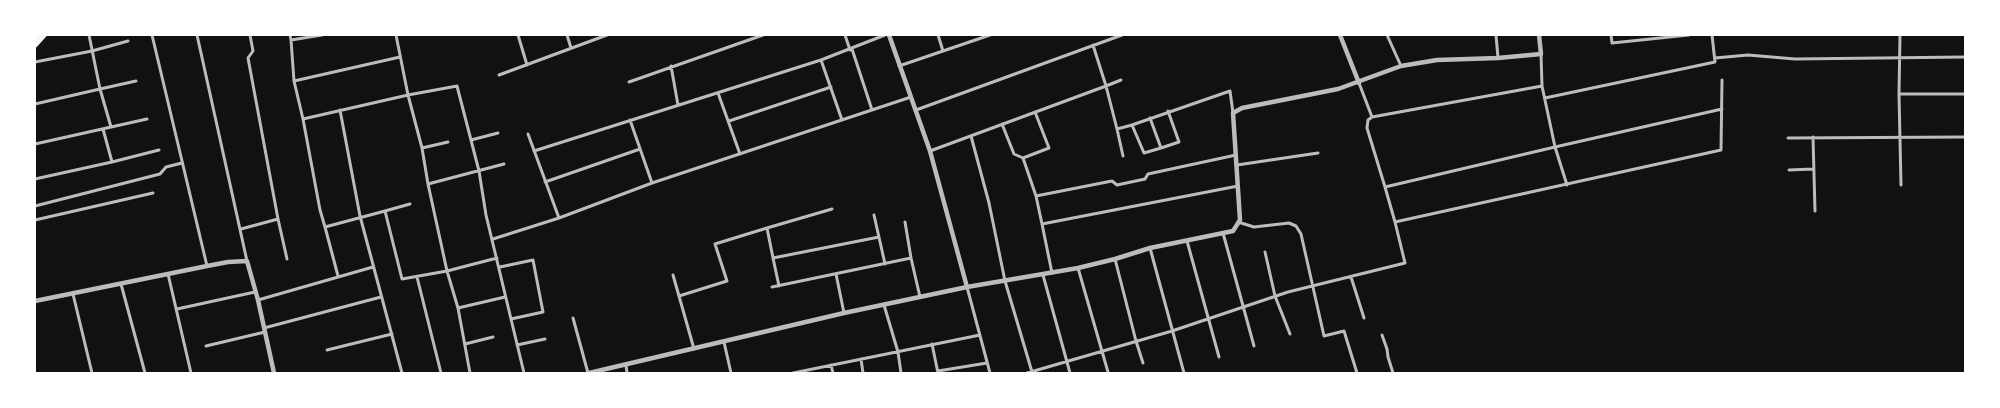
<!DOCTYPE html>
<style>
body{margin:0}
#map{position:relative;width:2000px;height:408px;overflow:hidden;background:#111;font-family:"Exo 2",sans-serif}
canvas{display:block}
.frame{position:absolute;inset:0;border:36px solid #fff;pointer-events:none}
</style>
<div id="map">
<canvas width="2000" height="408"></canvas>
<div class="frame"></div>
</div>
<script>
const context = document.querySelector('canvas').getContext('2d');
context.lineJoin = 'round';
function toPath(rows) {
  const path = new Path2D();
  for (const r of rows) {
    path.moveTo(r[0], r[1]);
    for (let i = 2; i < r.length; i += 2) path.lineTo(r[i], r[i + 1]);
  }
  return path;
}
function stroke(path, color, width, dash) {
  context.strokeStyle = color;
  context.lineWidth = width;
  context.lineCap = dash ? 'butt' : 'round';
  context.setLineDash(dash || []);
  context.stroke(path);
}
const minor = toPath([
 [152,35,207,266],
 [197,35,247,261],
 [250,35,253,51,248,58,278,219],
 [290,35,291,40,322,35],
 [396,35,408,95,422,148,428,184,447,271,458,308,470,373],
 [518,35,527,65],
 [567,35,571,48],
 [845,35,850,50],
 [938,35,943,51],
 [1387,35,1401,66],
 [1496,35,1498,58],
 [1611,35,1612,43,1689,35],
 [1900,35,1899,94,1901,185],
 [291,40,294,81,303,119,320,210,325,227,385,211,402,279,447,271,497,258],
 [852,49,872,110],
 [1541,54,1542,86,1555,147,1722,109],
 [1715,58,1748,55,1795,59,1965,57],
 [821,60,842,120],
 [35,62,92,51,128,41],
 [671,66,678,105],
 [899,66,990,35],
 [499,75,607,35],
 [1121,80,1106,86,1117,129,1132,125,1230,91,1233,113],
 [294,81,400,57],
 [629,82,763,35],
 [1359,83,1372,117],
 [1542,86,1372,117,1368,120,1367,128,1385,187,1555,147,1567,185],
 [718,93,740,154],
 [1899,94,1965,94],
 [1545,98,1715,62,1712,35],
 [35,104,100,89,89,35],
 [340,110,360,216,402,373],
 [916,110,1122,35],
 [303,119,408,95,457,86,479,171,486,215,524,373],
 [630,120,652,183],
 [729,121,831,87],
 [1002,124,1014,154,1023,158,1049,148,1035,112],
 [1132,125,1144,153,1161,148,1150,118],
 [111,127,100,89,136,81],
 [1117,129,1123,156],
 [528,134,559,218],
 [971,136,989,203,1005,281,1032,372],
 [1813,137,1815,211],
 [1788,138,1965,137],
 [471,140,498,133],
 [35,144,147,119],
 [422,148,448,142],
 [1161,148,1179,142,1168,111],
 [534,151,821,60,885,35],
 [930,151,1106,86,1093,45],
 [1023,158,1036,196,1042,224,1238,186],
 [112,162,159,150],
 [1237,165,1318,153],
 [1789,170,1813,169],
 [35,179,112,162,103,129],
 [545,182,640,149],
 [428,184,504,164],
 [1036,196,1112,181,1117,185,1145,179,1148,174,1236,155],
 [35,206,160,174,166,167,182,163],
 [385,211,410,204],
 [874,215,885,264],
 [35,220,153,193],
 [905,222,911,258],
 [1238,222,1254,227,1289,223,1296,226,1301,234,1324,336,1344,331,1357,373],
 [1395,222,1721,150,1722,80],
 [1042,224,1052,273],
 [325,227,338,276],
 [767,228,832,209],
 [241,229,278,219,287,259],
 [1223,233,1254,346],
 [493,239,559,218,652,183,911,97],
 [1187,241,1219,357],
 [1150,248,1184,373],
 [1265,252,1275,296,1290,334],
 [773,258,779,286],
 [1115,259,1136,341,1143,363],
 [500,267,533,260,543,312,511,319],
 [1078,268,1108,372],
 [168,274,191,373],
 [836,274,844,313],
 [673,275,679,296],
 [1043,275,1070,373],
 [417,277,441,373],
 [1351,277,1364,318],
 [121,284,145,373],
 [772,287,911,258,920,297],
 [967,287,990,373],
 [73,294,92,373],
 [258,300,373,267],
 [884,305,898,352,901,373],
 [458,308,505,297],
 [177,309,255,292],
 [573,318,588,373],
 [264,328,381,297],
 [1382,335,1387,349,1388,357,1393,373],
 [724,342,731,373],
 [465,344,493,337],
 [932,344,938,373],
 [517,345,545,339],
 [206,346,265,332],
 [694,349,679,296,727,281,715,244,767,228,773,258,879,237],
 [327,350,392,334],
 [861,359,863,373],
 [626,365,627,373],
 [831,365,833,373],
 [938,371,987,363],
 [793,373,980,335],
 [1027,373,1172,331,1288,292,1405,263,1395,222,1385,187]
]);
const tertiary = toPath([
 [889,35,930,151,967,287],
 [1340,35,1359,83],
 [35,301,207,266,228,262,247,261,258,300,274,373],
 [589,373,844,313,967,287,1078,268,1115,259,1150,248,1233,231,1240,220,1233,113,1242,108,1338,89,1401,66,1437,60,1498,58,1541,54,1539,35]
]);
const trunk = toPath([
 [35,37,37,35],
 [35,45,44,35]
]);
stroke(minor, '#bcbcbc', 3);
stroke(tertiary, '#bcbcbc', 4.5);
stroke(trunk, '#f5f5f5', 5.5);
</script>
